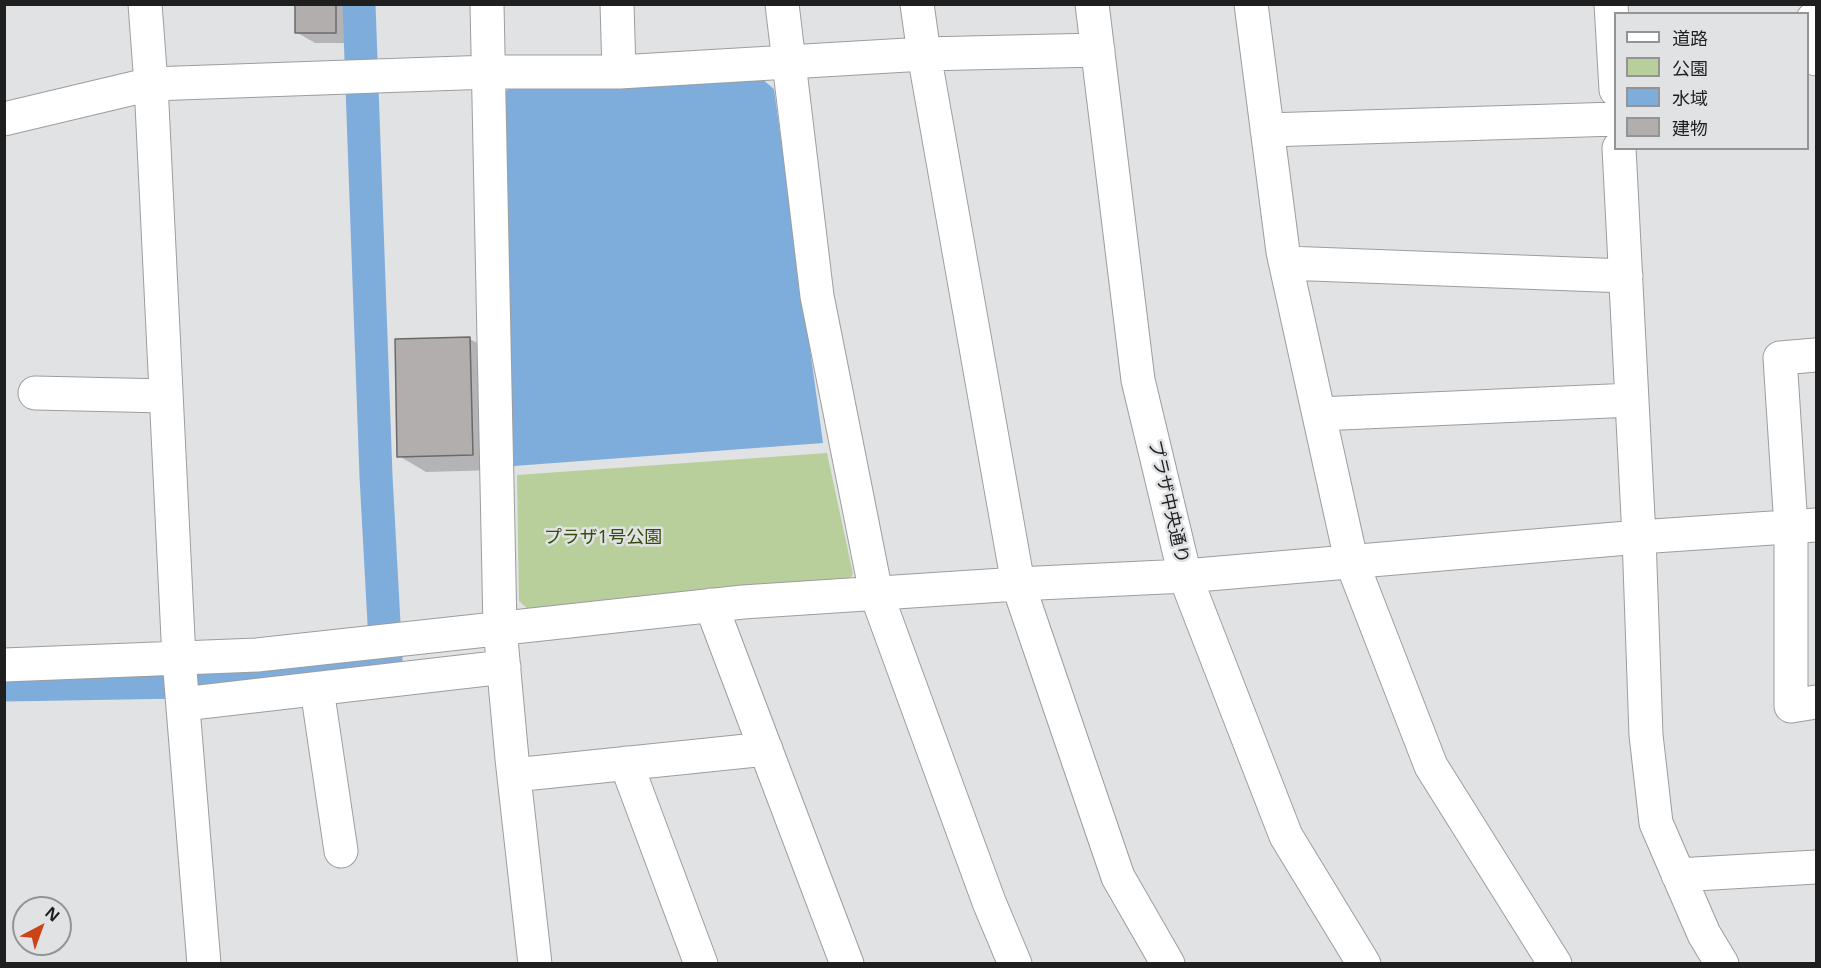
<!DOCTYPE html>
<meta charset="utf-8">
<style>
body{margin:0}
#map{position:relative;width:1821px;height:968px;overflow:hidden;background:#e1e2e4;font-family:"Noto Sans","Noto Sans JP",sans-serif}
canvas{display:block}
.frame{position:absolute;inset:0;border:6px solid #1f1f20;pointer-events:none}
.legend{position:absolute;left:1614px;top:12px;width:195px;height:138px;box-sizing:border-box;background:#e1e2e4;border:2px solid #939496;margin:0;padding:8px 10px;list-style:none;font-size:18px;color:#1f1f20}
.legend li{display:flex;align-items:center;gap:12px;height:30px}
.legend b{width:30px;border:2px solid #939496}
.north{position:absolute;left:12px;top:896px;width:60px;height:60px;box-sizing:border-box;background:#e1e2e4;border:2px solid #939496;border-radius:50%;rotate:41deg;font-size:16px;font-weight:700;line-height:24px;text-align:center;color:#1f1f20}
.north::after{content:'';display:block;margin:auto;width:21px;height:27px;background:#cb4317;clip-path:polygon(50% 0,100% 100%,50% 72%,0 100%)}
</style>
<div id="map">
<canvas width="1821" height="968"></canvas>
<div class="frame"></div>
<ul class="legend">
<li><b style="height:8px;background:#fff"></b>道路</li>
<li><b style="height:16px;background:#b8cf9b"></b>公園</li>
<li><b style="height:16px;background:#7eaddc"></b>水域</li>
<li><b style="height:16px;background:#b1aead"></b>建物</li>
</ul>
<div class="north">N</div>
</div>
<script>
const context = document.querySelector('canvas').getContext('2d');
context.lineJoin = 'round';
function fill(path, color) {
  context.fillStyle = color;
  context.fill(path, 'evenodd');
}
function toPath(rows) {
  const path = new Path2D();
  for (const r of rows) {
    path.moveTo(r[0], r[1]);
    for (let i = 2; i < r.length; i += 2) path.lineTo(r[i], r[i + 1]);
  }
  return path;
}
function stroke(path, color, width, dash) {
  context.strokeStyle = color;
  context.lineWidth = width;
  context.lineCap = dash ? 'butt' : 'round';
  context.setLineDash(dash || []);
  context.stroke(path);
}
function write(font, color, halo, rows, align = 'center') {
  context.font = font + ' "Noto Sans","Noto Sans JP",sans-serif';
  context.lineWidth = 5;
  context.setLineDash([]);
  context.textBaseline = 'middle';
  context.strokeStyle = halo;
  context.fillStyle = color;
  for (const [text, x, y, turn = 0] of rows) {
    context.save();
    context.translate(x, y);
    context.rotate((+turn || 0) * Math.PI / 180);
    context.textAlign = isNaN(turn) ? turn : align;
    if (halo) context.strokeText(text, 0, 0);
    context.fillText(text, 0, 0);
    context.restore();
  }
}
const green = toPath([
 [827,453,853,574,843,587,533,614,519,601,517,475]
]);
const water = toPath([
 [762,79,774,89,823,443,514,466,500,96,512,86]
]);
const shadow = toPath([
 [296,4,354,4,354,43,315,43,296,32],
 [470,339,497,354,500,470,426,472,399,456]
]);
const canal = toPath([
 [4,685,185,682,386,660,376,476,359,4]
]);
const building = toPath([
 [295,4,336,4,336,33,295,33,295,4],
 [470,337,473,455,397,457,395,339,470,337]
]);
const minor = toPath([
 [145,4,151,84,179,659,204,964],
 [487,4,500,628,512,759,535,964],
 [617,4,619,72],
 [782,4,817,296,876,593,989,902,1015,964],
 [917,4,924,54,1018,584,1118,877,1168,964],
 [1092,4,1138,380,1185,576,1286,836,1364,964],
 [1251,4,1283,252,1351,560,1431,766,1555,964],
 [1611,4,1616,90],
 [1813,19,1816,59],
 [4,119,151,84,490,72,619,72,924,54,1098,50],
 [1267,130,1616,119],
 [1619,148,1639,537,1646,735,1656,823,1704,934,1722,964],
 [1286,263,1626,276],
 [1816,355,1780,358,1791,527,1791,706,1816,702],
 [35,393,166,396],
 [1319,414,1632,400],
 [711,605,847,964],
 [4,665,257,655,743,602,1018,584,1185,576,1639,537,1816,525],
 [317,689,341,851],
 [183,704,504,667],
 [626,763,701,964],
 [514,775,766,749],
 [1678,875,1816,867]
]);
const streetNames = [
 ["プラザ中央通り",1168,502,77]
];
const parkNames = [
 ["プラザ1号公園",603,538]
];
fill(green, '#b8cf9b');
fill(water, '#7eaddc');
fill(shadow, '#0003');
stroke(canal, '#7eaddc', 33);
fill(building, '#b1aead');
stroke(building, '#6c6969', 1.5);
stroke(minor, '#9c9d9f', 35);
stroke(minor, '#fff', 33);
write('18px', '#1f1f20', '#e1e2e4', streetNames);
write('18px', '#364c0b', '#e1e2e4', parkNames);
</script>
